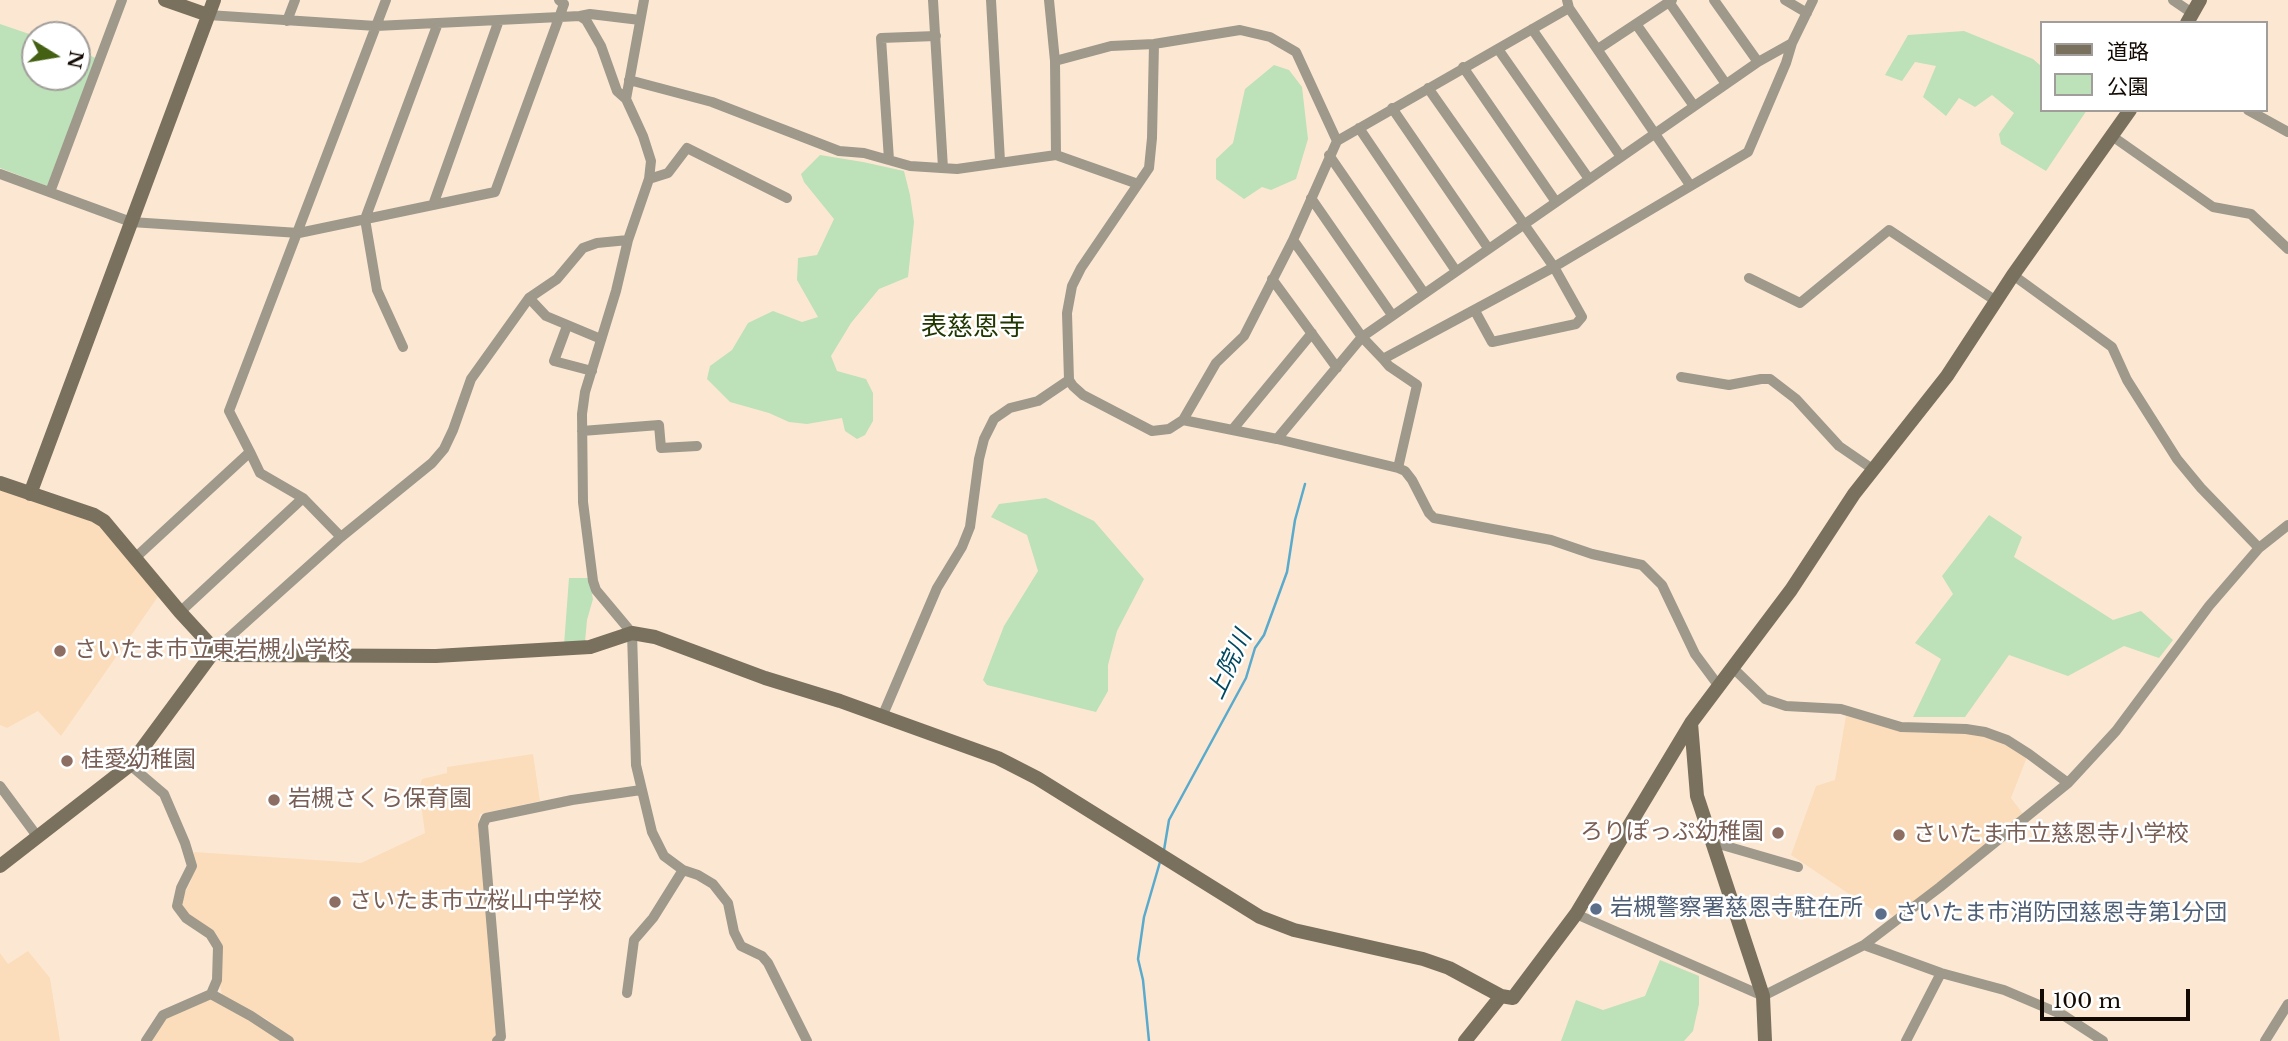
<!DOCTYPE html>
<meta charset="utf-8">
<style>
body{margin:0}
#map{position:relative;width:2288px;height:1041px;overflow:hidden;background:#fce8d2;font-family:"Libre Baskerville","Noto Sans JP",serif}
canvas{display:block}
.legend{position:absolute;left:2040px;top:21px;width:228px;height:91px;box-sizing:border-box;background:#fff;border:2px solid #a19d9a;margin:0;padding:9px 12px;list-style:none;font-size:21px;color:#130b03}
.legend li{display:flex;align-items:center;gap:14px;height:35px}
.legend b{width:35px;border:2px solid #a19d9a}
.north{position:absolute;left:21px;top:21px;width:70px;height:70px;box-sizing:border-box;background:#fff;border:2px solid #a19d9a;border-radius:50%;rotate:101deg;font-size:19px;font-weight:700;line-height:28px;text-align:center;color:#130b03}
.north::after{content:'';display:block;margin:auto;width:24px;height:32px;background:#436013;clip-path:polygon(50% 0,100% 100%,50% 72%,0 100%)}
.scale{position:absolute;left:2040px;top:989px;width:150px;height:32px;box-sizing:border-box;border:4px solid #130b03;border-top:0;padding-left:9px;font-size:21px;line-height:24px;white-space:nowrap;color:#130b03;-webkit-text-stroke:5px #fff;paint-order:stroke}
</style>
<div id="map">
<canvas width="2288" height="1041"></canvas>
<ul class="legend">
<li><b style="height:9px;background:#79715d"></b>道路</li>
<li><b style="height:19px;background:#bde1b8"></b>公園</li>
</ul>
<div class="north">N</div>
<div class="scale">100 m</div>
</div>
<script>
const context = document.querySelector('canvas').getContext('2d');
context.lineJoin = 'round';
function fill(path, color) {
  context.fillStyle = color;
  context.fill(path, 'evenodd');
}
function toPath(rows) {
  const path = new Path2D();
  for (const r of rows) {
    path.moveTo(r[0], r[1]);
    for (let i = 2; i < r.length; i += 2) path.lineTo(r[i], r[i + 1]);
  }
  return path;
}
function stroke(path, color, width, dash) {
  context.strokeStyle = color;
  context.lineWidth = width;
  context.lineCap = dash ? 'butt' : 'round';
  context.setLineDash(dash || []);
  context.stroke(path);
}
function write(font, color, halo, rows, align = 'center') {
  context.font = font + ' "Libre Baskerville","Noto Sans JP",serif';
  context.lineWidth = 5;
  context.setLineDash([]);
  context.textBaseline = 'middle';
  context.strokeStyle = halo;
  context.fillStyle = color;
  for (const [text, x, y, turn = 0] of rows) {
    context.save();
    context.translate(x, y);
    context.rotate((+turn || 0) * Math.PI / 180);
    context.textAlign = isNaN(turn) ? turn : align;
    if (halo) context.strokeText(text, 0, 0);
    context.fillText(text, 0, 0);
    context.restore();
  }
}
const built = toPath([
 [0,483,94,515,162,591,61,736,38,711,7,728,0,725],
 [1846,716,1900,731,1922,733,1966,731,2006,743,2027,757,2011,798,2024,815,1894,917,1879,905,1873,910,1791,855,1816,786,1835,780],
 [533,754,540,801,480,814,478,826,500,1036,495,1041,295,1041,265,1018,223,999,219,981,219,941,182,910,184,894,191,881,194,852,361,863,425,833,419,789,422,779,447,773,447,767],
 [28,951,50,978,60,1041,0,1041,0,953,8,964],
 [211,994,289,1041,149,1041,163,1015]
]);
const green = toPath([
 [0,24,35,36,35,77,77,77,77,51,96,58,47,186,0,168],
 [1964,31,2033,59,2041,66,2041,110,2087,110,2046,171,2001,144,1999,134,2014,113,1992,95,1975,107,1959,98,1946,116,1923,97,1936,66,1915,62,1902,81,1885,75,1908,35],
 [1274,65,1289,70,1302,87,1308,139,1296,179,1271,190,1262,187,1244,199,1216,179,1216,159,1233,143,1245,89],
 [820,155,863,162,904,171,910,195,914,222,908,277,879,289,851,323,831,356,837,371,866,379,873,393,873,421,865,435,857,439,845,431,842,418,807,424,789,422,769,413,730,402,707,379,710,366,732,350,748,323,773,311,802,322,818,317,797,280,798,258,817,255,834,219,804,182,801,174],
 [1046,498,1094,521,1144,579,1117,631,1108,665,1108,691,1096,712,987,685,983,680,1004,626,1038,571,1027,535,991,517,999,504],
 [1989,515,2022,537,2014,557,2113,620,2141,611,2173,640,2159,658,2124,646,2068,676,2009,655,1965,717,1913,717,1941,659,1915,643,1953,594,1942,576],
 [569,578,589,578,593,599,587,620,585,642,564,645],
 [1660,960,1699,976,1699,1004,1693,1031,1684,1041,1561,1041,1576,1000,1603,1010,1645,996]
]);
const stream = toPath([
 [1164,850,1169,820,1246,678,1255,648,1264,635,1287,572,1295,520,1305,484],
 [1149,1041,1143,980,1138,959,1144,917,1160,862]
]);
const street = toPath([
 [933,0,943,168],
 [991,0,1000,161],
 [1049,0,1055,61,1056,155],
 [1567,0,1569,8,1690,185],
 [1714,0,1758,62],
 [1785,0,1807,13],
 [2173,0,2192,13],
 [1669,2,1726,84],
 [208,15,376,26,580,16,586,20,601,46,617,91,626,99,643,136,651,161,649,179,628,240,616,291,585,392,582,414,583,502,593,581,596,590,632,633,636,765,652,832,664,856,683,870,698,875,713,884,728,903,734,932,741,946,762,956,768,963,807,1041],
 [580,16,590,14,640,20],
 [287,21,295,0],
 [1636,24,1694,106],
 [1532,29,1621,157],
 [1154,44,1152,138,1149,168,1081,268,1072,286,1067,313,1069,380,1073,386,1083,395,1152,431,1169,429,1183,420,1216,363,1244,336,1293,240,1337,141,1569,8],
 [1498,49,1589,179],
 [1598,49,1672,0],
 [1055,61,1111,46,1154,44,1240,30,1270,37,1296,52,1337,141],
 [1463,67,1556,202],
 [629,80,712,102,839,151,864,153,910,166,957,169,1056,155,1138,184],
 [1428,88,1554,267,1582,317,1576,324,1492,342,1475,311],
 [626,99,644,0],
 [1392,108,1488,248],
 [2248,110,2288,132],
 [1359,128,1456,271],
 [2112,136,2213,207,2251,214,2288,249],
 [1329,155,1424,293],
 [889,160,881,38,936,36],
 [0,174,131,222,299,233,495,192,564,4,559,0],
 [649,179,668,173,687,148,787,198],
 [50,192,122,0],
 [1311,198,1392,315],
 [433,205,499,20],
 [1293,240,1362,337,1383,359,1554,267,1748,152,1786,63,1792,43,1813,0],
 [2013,275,2112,347,2127,380,2177,459,2201,488,2259,548],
 [1749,278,1800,303,1889,230,1996,301],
 [1272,279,1337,368],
 [529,298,546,316,601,339],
 [567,326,554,361,592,371],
 [403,347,377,290,365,219,438,23],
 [1383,359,1389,366,1417,385,1398,468],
 [1681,377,1729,385,1761,379,1770,379,1796,399,1839,446,1874,470],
 [1183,420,1277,439,1398,468,1405,471,1412,480,1429,513,1434,518,1551,540,1592,554,1642,565,1662,585,1695,654,1718,685],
 [1233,429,1312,333],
 [582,431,659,425,661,448,697,446],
 [1277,439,1362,337,1758,62,1792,43],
 [250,452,260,473,303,498,341,537],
 [135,558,250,452,229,411,386,0],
 [180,612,303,498],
 [215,650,341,537,432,463,444,449,453,430,471,379,529,298,557,279,583,248,597,243,628,240],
 [1732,667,1765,699,1786,706,1841,709,1901,727,1966,729,1985,732,2007,740,2029,754,2068,783],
 [882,717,937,588,962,547,970,527,979,459,984,439,994,419,1010,408,1038,401,1069,380],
 [130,765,164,794,185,843,192,866,181,888,177,906,186,918,210,934,218,947,217,980,211,994,163,1015,146,1041],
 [0,786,37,836],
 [1712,842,1798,867],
 [1576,914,1763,996,1864,945,1940,887,2068,783,2116,731,2209,606,2259,548,2288,525],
 [1864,945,1941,973,2004,990,2063,1015,2103,1041],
 [627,993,634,940,653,918,683,870],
 [211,994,251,1016,289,1041],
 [497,1041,501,1037,483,825,486,818,572,800,641,790],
 [1906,1041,1941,973],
 [2265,1041,2288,1004]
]);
const secondary = toPath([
 [165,0,208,15],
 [2187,23,2200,0],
 [0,483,94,515,104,521,180,612,215,650,224,655,436,656,590,647,632,633,655,637,765,678,840,701,998,758,1037,778,1260,917,1294,930,1423,959,1449,968,1501,996,1513,998,1576,914,1691,723,1791,590,1854,494,1947,376,2013,275,2130,110],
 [30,494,214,0],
 [1691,723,1697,796,1763,996,1765,1041],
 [0,866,130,765,215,650],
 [1465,1041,1501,996]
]);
const markers = [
 [60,651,7,"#8d6e63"],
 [67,761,7,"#8d6e63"],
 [274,800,7,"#8d6e63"],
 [1778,833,7,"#8d6e63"],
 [1899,835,7,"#8d6e63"],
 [335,902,7,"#8d6e63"],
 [1596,909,7,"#5c6f8a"],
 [1881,914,7,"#5c6f8a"]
];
const educationNames = [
 ["さいたま市立東岩槻小学校",74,651],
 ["桂愛幼稚園",81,761],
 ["岩槻さくら保育園",288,800],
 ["ろりぽっぷ幼稚園",1764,833,"right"],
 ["さいたま市立慈恩寺小学校",1913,835],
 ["さいたま市立桜山中学校",349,902]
];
const serviceNames = [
 ["岩槻警察署慈恩寺駐在所",1610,909],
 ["さいたま市消防団慈恩寺第1分団",1895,914]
];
const waterNames = [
 ["上院川",1230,665,-65]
];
const quarterNames = [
 ["表慈恩寺",973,328]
];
fill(built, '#fbddbb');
fill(green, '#bde1b8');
stroke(stream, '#59aacc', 2.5);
stroke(street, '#9e998b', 10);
stroke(secondary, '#79715d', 14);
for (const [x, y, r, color] of markers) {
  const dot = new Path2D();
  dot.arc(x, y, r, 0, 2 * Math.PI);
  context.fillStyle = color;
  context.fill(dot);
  stroke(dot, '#fff', 2.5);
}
write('23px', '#785e54', '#fff', educationNames, 'left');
write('23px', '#4e5e75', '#fff', serviceNames, 'left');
write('italic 24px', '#004860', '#fff', waterNames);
write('26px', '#223600', '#fff', quarterNames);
</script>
